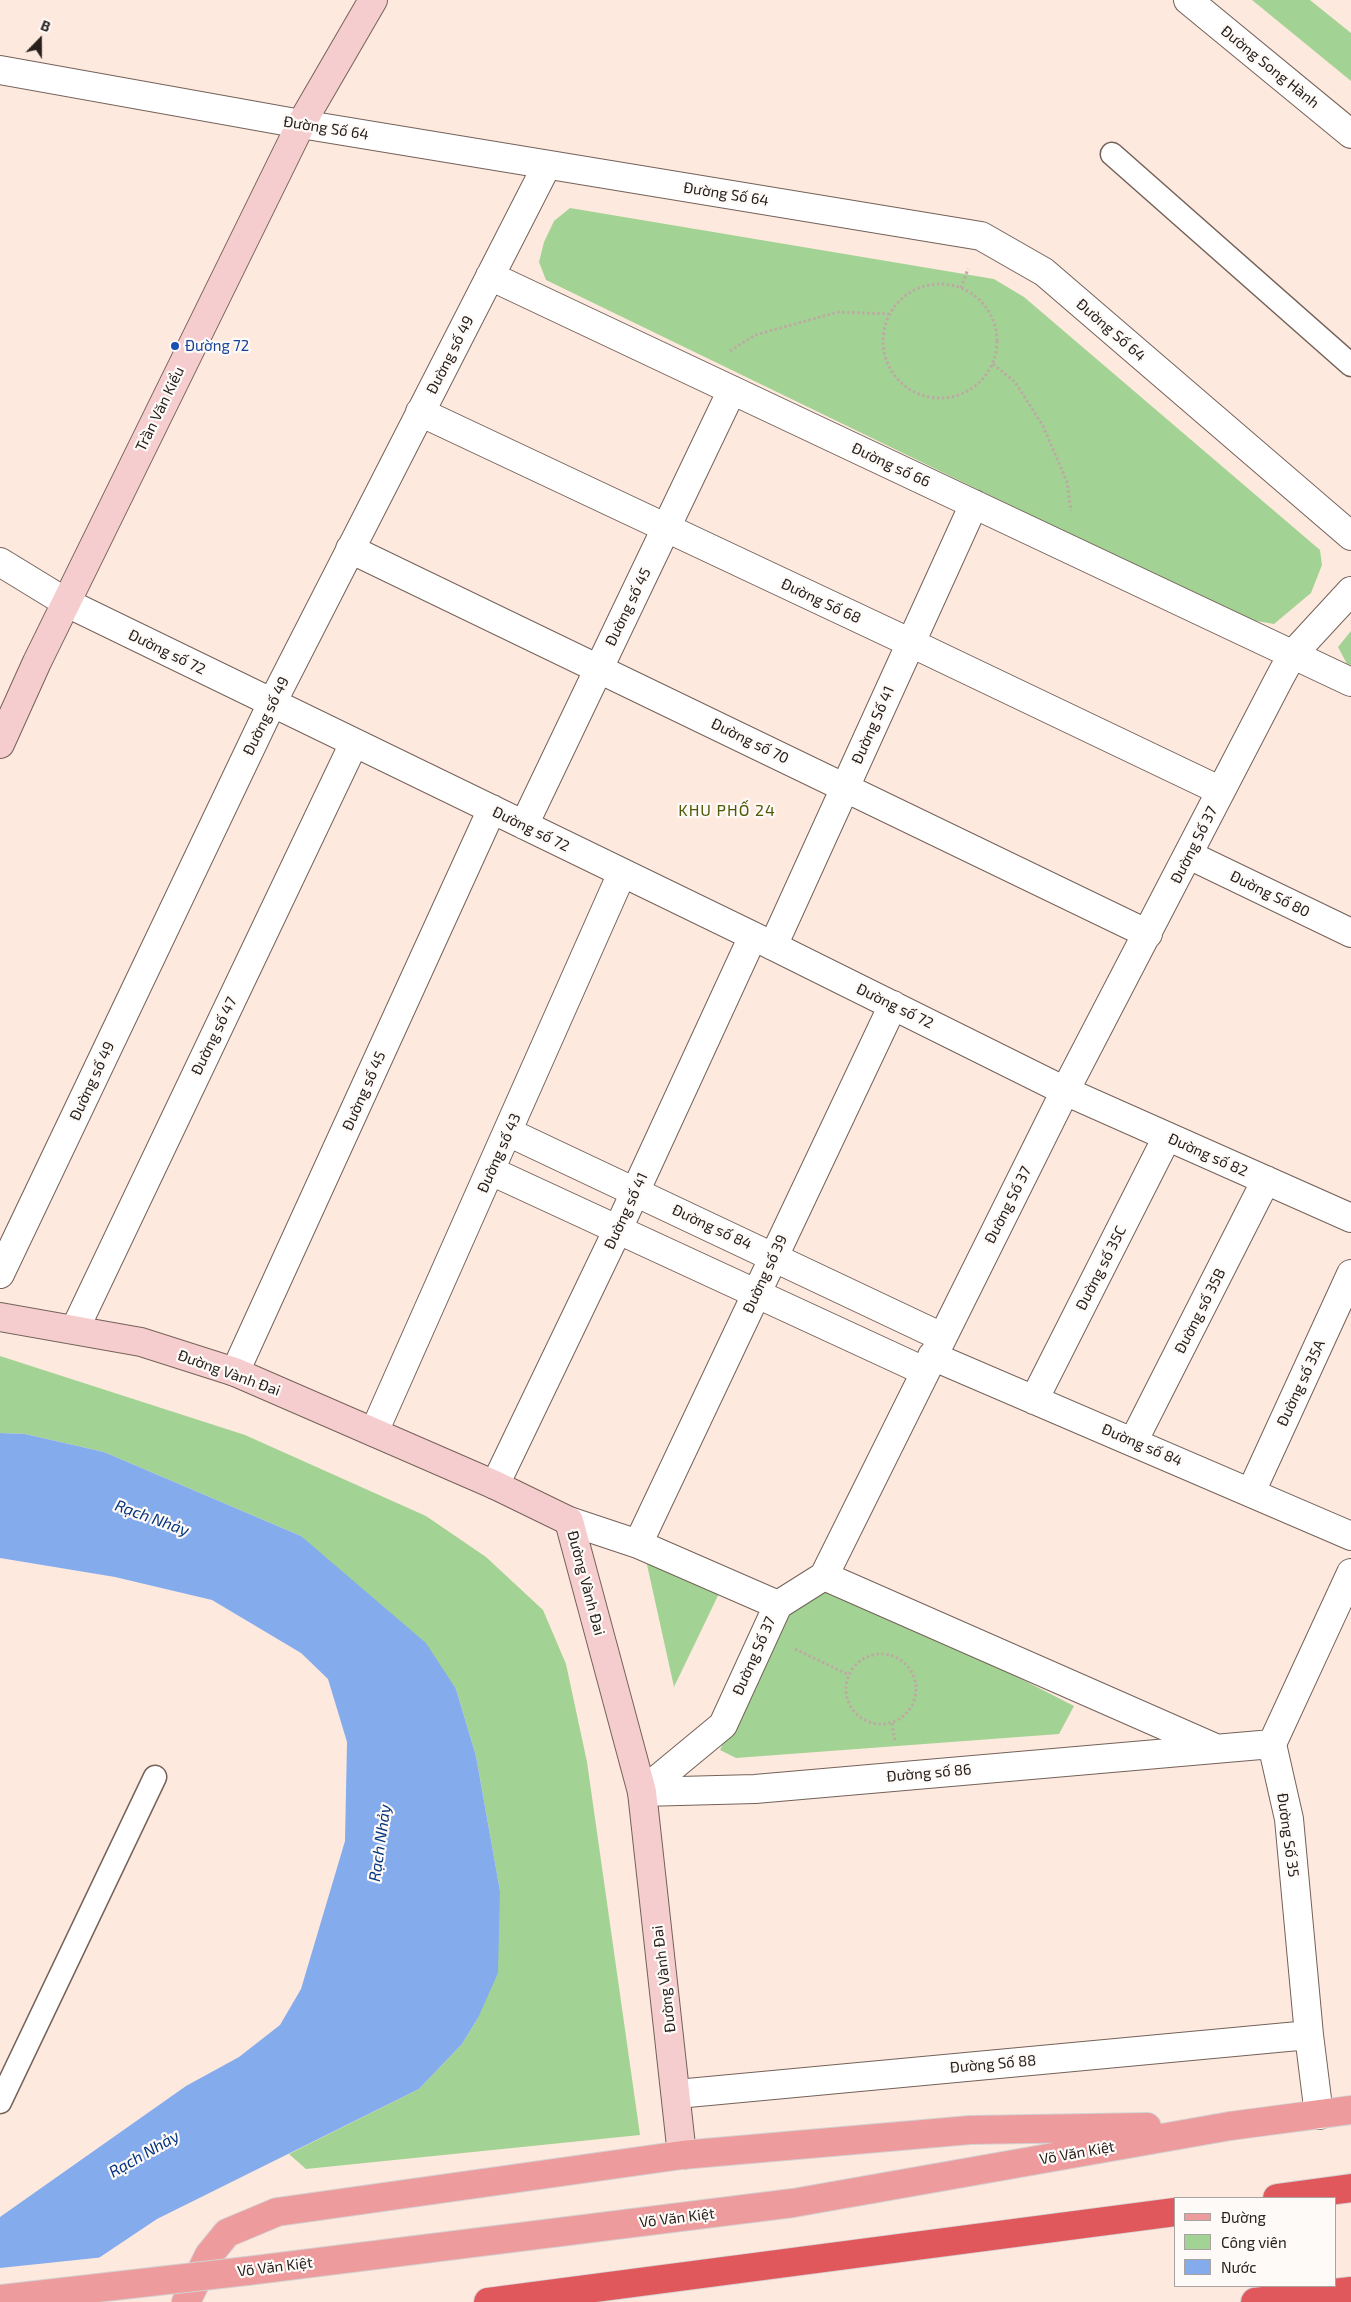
<!DOCTYPE html>
<meta charset="utf-8">
<style>
body{margin:0}
#map{position:relative;width:1351px;height:2302px;overflow:hidden;background:#fee9df;font-family:"Exo 2",sans-serif}
canvas{display:block}
.legend{position:absolute;left:1174px;top:2197px;width:162px;height:90px;box-sizing:border-box;background:#fefaf8;border:1px solid #a8a3a0;margin:0;padding:6px 9px;list-style:none;font-size:15px;color:#27201c}
.legend li{display:flex;align-items:center;gap:10px;height:25px}
.legend b{width:25px;border:1px solid #a8a3a0}
.north{position:absolute;left:15px;top:15px;width:50px;height:50px;-webkit-text-stroke:4px #fefaf8;paint-order:stroke;rotate:22deg;font-size:14px;font-weight:700;line-height:20px;text-align:center;color:#27201c}
.north::after{content:'';display:block;margin:auto;width:18px;height:22px;background:#27201c;clip-path:polygon(50% 0,100% 100%,50% 72%,0 100%)}
</style>
<div id="map">
<canvas width="1351" height="2302"></canvas>
<ul class="legend">
<li><b style="height:6px;background:#ed9b9d"></b>Đường</li>
<li><b style="height:14px;background:#a3d394"></b>Công viên</li>
<li><b style="height:14px;background:#84aced"></b>Nước</li>
</ul>
<div class="north">B</div>
</div>
<script>
const context = document.querySelector('canvas').getContext('2d');
context.lineJoin = 'round';
function fill(path, color) {
  context.fillStyle = color;
  context.fill(path, 'evenodd');
}
function toPath(rows) {
  const path = new Path2D();
  for (const r of rows) {
    if (r.length === 3) {
      path.moveTo(r[0] + r[2], r[1]);
      path.arc(r[0], r[1], r[2], 0, 2 * Math.PI);
      continue;
    }
    path.moveTo(r[0], r[1]);
    for (let i = 2; i < r.length; i += 2) path.lineTo(r[i], r[i + 1]);
  }
  return path;
}
function stroke(path, color, width, dash) {
  context.strokeStyle = color;
  context.lineWidth = width;
  context.lineCap = dash ? 'butt' : 'round';
  context.setLineDash(dash || []);
  context.stroke(path);
}
function write(font, color, halo, rows, align = 'center') {
  context.font = font + ' "Exo 2",sans-serif';
  context.lineWidth = 4.5;
  context.setLineDash([]);
  context.textBaseline = 'middle';
  context.strokeStyle = halo;
  context.fillStyle = color;
  for (const [text, x, y, turn = 0] of rows) {
    context.save();
    context.translate(x, y);
    context.rotate((+turn || 0) * Math.PI / 180);
    context.textAlign = isNaN(turn) ? turn : align;
    if (halo) context.strokeText(text, 0, 0);
    context.fillText(text, 0, 0);
    context.restore();
  }
}
const green = toPath([
 [1252,0,1310,0,1351,33,1351,81],
 [570,208,994,279,1024,297,1320,550,1322,565,1311,593,1274,624,1245,619,546,280,539,262,544,242,554,221],
 [1351,631,1351,665,1347,664,1338,647],
 [0,1356,245,1435,426,1516,486,1557,543,1610,566,1664,587,1762,640,2135,306,2169,289,2154,419,2089,462,2044,478,2018,500,1891,476,1756,456,1689,301,1536,104,1452,25,1434,0,1433],
 [642,1542,725,1581,674,1687],
 [830,1581,1074,1706,1059,1734,736,1758,720,1750,786,1605]
]);
const water = toPath([
 [0,1433,25,1434,104,1452,301,1536,426,1643,456,1689,476,1756,500,1891,498,1973,478,2018,462,2044,419,2089,157,2219,33,2302,0,2302,0,2217,186,2086,239,2057,280,2025,301,1989,345,1841,347,1742,328,1679,301,1653,212,1600,115,1577,0,1558]
]);
const pier = toPath([
 [105,2257,37,2302,0,2302,0,2268]
]);
const path = toPath([
 [940,341,57],
 [961,288,968,269],
 [730,351,755,335,838,312,889,314],
 [993,364,1015,382,1043,426,1067,482,1071,511],
 [795,1649,849,1675],
 [881,1689,35],
 [892,1723,895,1742]
]);
const lane = toPath([
 [1112,154,1351,365],
 [0,2102,155,1777]
]);
const street = toPath([
 [1188,0,1351,134],
 [0,70,301,124,981,236,1044,272,1351,536],
 [490,276,1351,682],
 [420,412,911,643,1221,791],
 [350,549,1148,934],
 [0,562,67,603,753,936,1065,1091,1351,1218],
 [524,825,732,390],
 [1189,855,1351,933],
 [773,946,974,504],
 [508,1132,942,1337],
 [491,1171,924,1371],
 [0,1274,272,703,547,165],
 [75,1329,354,743],
 [932,1356,1351,1536],
 [235,1372,492,809],
 [1034,1400,1167,1137],
 [374,1432,622,873],
 [1133,1442,1266,1180],
 [495,1485,618,1229,753,936],
 [1251,1492,1351,1274],
 [569,1521,638,1544,778,1605],
 [638,1544,893,1005],
 [824,1576,1213,1747],
 [642,1792,723,1725,778,1605,824,1576,1065,1091,1279,679,1292,655,1351,591],
 [642,1792,755,1789,1272,1744],
 [677,2094,1309,2035],
 [1319,2115,1309,2035,1289,1819,1272,1744,1351,1573]
]);
const secondary = toPath([
 [0,744,37,662,301,124,373,0],
 [0,1317,141,1342,235,1372,495,1485,569,1521,642,1792,682,2155]
]);
const primary = toPath([
 [247,2271,793,2203,1230,2126,1351,2110],
 [186,2302,209,2255,227,2233,277,2212,682,2155,970,2130,1147,2127]
]);
const highway = toPath([
 [1277,2198,1351,2188],
 [488,2302,1175,2212],
 [1255,2302,1351,2291]
]);
const primaryBridge = toPath([
 [0,2299,247,2271]
]);
const markers = [
 [175,346,5,"#1a4fb4"]
];
const streetNames = [
 ["Đường Song Hành",1270,67,39],
 ["Đường Số 64",326,128,9],
 ["Đường Số 64",726,194,9],
 ["Đường Số 64",1111,330,41],
 ["Đường số 49",450,355,-63],
 ["Trần Văn Kiểu",160,409,-64],
 ["Đường số 66",891,465,25],
 ["Đường Số 68",821,601,25],
 ["Đường số 45",628,607,-64],
 ["Đường số 72",167,652,26],
 ["Đường số 49",266,716,-64],
 ["Đường Số 41",873,725,-66],
 ["Đường số 70",750,741,26],
 ["Đường số 72",531,829,26],
 ["Đường Số 37",1194,845,-63],
 ["Đường Số 80",1270,894,26],
 ["Đường số 72",895,1006,26],
 ["Đường số 47",214,1036,-64],
 ["Đường số 49",92,1081,-65],
 ["Đường số 45",364,1091,-66],
 ["Đường số 43",499,1153,-66],
 ["Đường số 82",1208,1155,24],
 ["Đường Số 37",1008,1205,-63],
 ["Đường số 41",626,1211,-65],
 ["Đường số 84",712,1227,25],
 ["Đường số 35C",1101,1268,-63],
 ["Đường số 39",765,1274,-65],
 ["Đường số 35B",1200,1311,-63],
 ["Đường Vành Đai",229,1373,20],
 ["Đường số 35A",1301,1383,-65],
 ["Đường số 84",1142,1445,23],
 ["Đường Vành Đai",586,1583,75],
 ["Đường Số 37",754,1656,-66],
 ["Đường số 86",929,1773,-5],
 ["Đường Số 35",1288,1835,82],
 ["Đường Vành Đai",664,1979,-97],
 ["Đường Số 88",993,2064,-5],
 ["Võ Văn Kiệt",1077,2153,-10],
 ["Võ Văn Kiệt",677,2218,-7],
 ["Võ Văn Kiệt",275,2267,-7]
];
const transitNames = [
 ["Đường 72",185,346]
];
const neighbourhoodNames = [
 ["KHU PHỐ 24",727,811]
];
const waterNames = [
 ["Rạch Nhảy",152,1518,20],
 ["Rạch Nhảy",380,1843,-82],
 ["Rạch Nhảy",144,2154,-30]
];
fill(green, '#a3d394');
fill(water, '#84aced');
fill(pier, '#fee9df');
stroke(lane, '#746259', 25);
stroke(street, '#746259', 30);
stroke(secondary, '#746259', 30);
stroke(primary, '#d4d2d2', 30);
stroke(highway, '#d4d2d2', 30);
stroke(path, '#bbaba3', 3, [2.5, 2.5]);
stroke(lane, '#fff', 22);
stroke(street, '#fff', 28);
stroke(secondary, '#f6cdce', 28);
stroke(primary, '#ed9b9d', 28);
stroke(highway, '#e1585c', 28);
stroke(primaryBridge, '#d4d2d2', 30, []);
stroke(primaryBridge, '#ed9b9d', 28);
for (const [x, y, r, color] of markers) {
  const dot = new Path2D();
  dot.arc(x, y, r, 0, 2 * Math.PI);
  context.fillStyle = color;
  context.fill(dot);
  stroke(dot, '#fefaf8', 2);
}
write('15px', '#27201c', '#fefaf8', streetNames);
write('15px', '#164399', '#fefaf8', transitNames, 'left');
context.letterSpacing = '1px';
write('16px', '#4e5a07', '#fefaf8', neighbourhoodNames);
context.letterSpacing = '0px';
write('italic 16px', '#04347d', '#fefaf8', waterNames);
</script>
